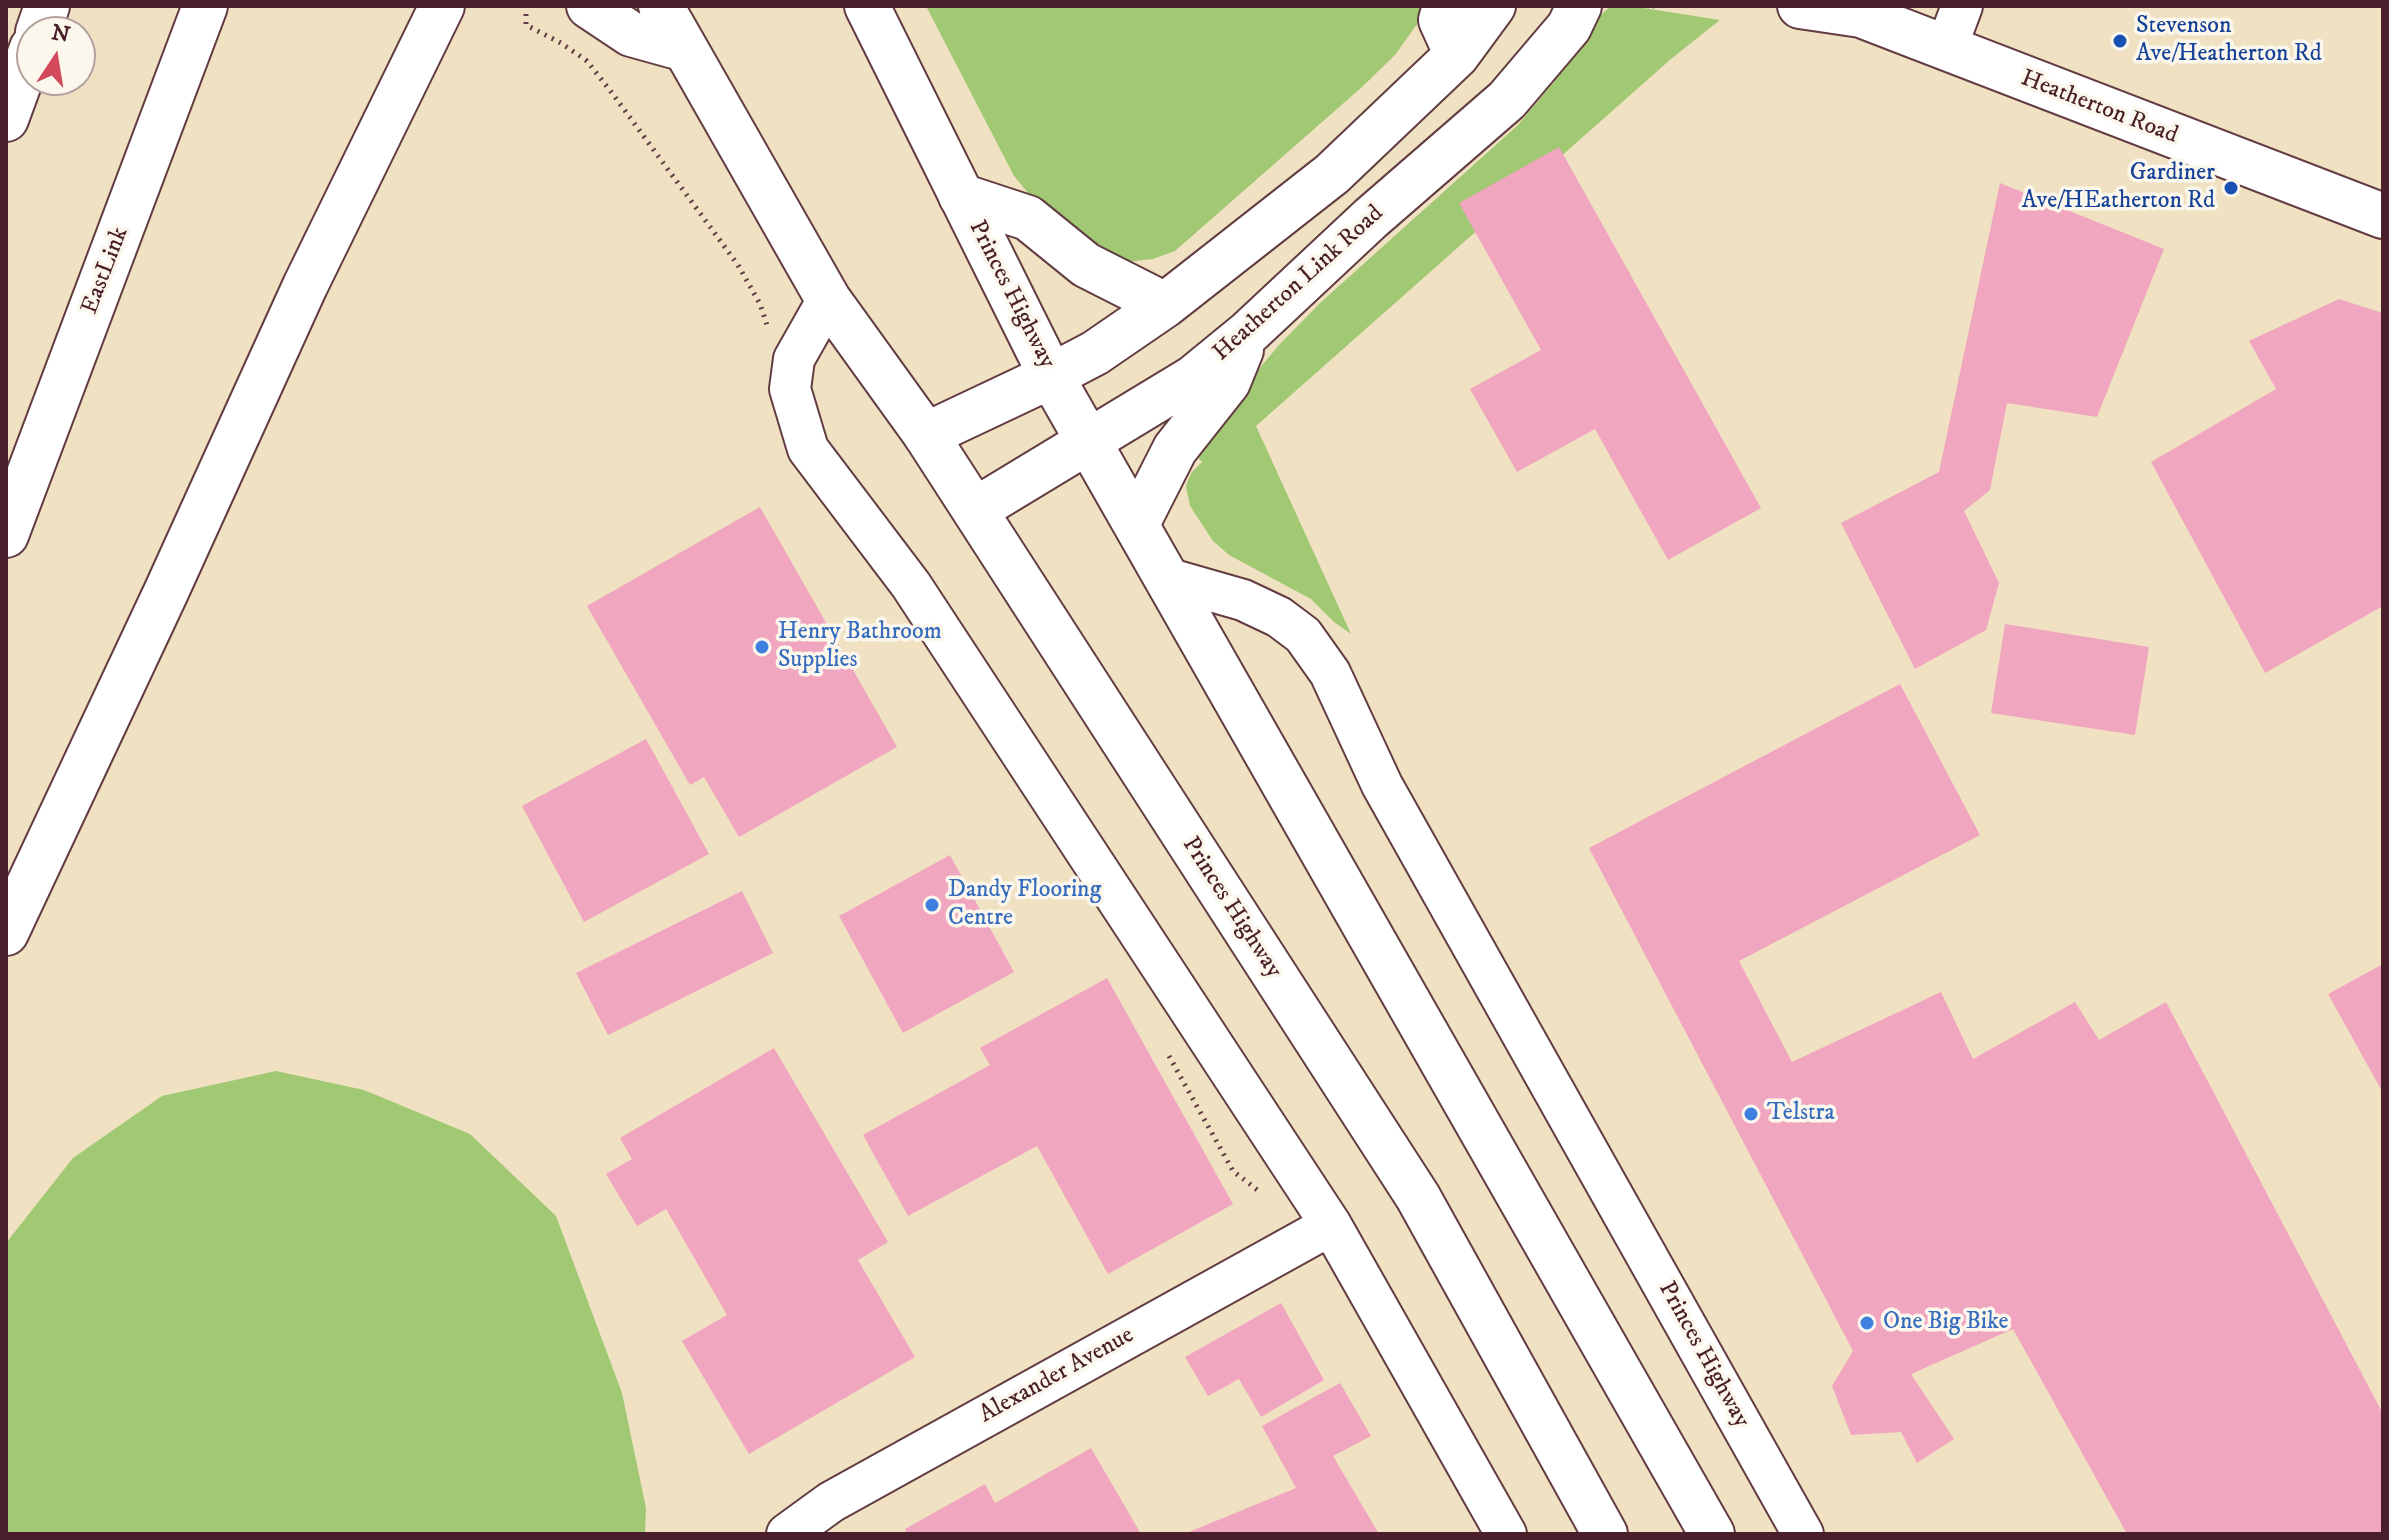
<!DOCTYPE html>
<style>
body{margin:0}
#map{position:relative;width:2389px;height:1540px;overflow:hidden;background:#f0e1c2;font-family:"IM FELL DW Pica",serif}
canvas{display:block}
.frame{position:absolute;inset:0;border:8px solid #4a1f2b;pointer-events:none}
.north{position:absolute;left:16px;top:16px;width:80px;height:80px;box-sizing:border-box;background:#fbf7ec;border:2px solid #b4a19f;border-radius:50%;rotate:12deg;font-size:22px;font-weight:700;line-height:32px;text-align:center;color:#4a1f2b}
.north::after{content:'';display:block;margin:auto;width:28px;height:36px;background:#d1495b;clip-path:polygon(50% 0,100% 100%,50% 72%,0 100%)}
</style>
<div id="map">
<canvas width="2389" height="1540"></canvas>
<div class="frame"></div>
<div class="north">N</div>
</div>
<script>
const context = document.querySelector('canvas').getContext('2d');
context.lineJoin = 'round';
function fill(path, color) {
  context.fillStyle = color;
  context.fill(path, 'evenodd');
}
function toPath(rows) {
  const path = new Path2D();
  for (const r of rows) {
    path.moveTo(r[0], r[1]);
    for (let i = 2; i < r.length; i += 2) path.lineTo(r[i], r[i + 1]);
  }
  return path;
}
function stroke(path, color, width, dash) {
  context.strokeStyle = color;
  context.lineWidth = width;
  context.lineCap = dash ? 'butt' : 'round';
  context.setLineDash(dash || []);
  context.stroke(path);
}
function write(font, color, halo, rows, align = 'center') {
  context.font = font + ' "IM FELL DW Pica",serif';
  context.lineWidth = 7;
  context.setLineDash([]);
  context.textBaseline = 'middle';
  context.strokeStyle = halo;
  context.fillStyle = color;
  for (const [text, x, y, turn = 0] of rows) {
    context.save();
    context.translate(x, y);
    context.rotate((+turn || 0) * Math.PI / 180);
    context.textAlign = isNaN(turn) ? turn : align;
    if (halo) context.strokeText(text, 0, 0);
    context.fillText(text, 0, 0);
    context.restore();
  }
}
const green = toPath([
 [926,6,1427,6,1420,20,1395,55,1362,87,1175,251,1153,259,1125,262,1101,256,1044,212,1014,176],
 [1611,6,1631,6,1720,20,1671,59,1256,426,1351,634,1334,622,1311,599,1229,555,1213,541,1190,506,1186,486,1191,473,1202,462,1191,450,1279,345,1320,303,1518,125,1554,82,1572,57,1586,28],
 [276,1071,364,1090,470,1134,556,1216,622,1393,646,1508,645,1534,6,1534,6,1243,73,1158,162,1096]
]);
const building = toPath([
 [1559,147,1761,508,1668,560,1595,429,1517,472,1470,389,1541,350,1459,203],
 [2000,183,2164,249,2097,417,2007,403,1990,490,1964,511,1999,583,1986,630,1915,669,1841,523,1939,472],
 [2339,299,2383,313,2383,606,2265,673,2151,462,2276,389,2249,341],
 [760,507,897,747,739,837,704,777,690,785,587,606],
 [2005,624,2149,647,2135,735,1991,713],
 [1900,684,1980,835,1739,961,1792,1062,1941,992,1973,1059,2075,1002,2099,1040,2166,1002,2383,1414,2383,1534,2127,1534,2013,1329,1911,1374,1954,1439,1917,1463,1901,1432,1851,1435,1832,1386,1853,1351,1589,848],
 [646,739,709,854,584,922,522,806],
 [950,855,1014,972,903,1033,839,916],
 [742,891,773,953,608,1035,576,973],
 [2383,964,2383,1093,2328,994],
 [1107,978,1233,1204,1108,1274,1037,1146,908,1216,863,1135,990,1065,980,1048],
 [774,1048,888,1242,858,1260,915,1357,749,1454,682,1341,727,1315,666,1209,637,1226,606,1174,632,1159,620,1138],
 [1281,1303,1324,1380,1261,1417,1239,1379,1208,1396,1185,1357],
 [1340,1383,1371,1436,1333,1456,1379,1534,1184,1534,1296,1488,1262,1426],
 [1091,1448,1141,1534,907,1534,905,1529,985,1484,995,1503]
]);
const path = toPath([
 [526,6,526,25,561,43,587,61,612,93,738,265,760,304,767,325],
 [1653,6,1654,6],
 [1169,1056,1233,1171,1260,1192]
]);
const street = toPath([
 [1946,49,1962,6],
 [828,299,794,359,790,389,808,449,911,585,1331,1225,1506,1534],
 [1166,578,1243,600,1279,617,1303,635,1330,673,1382,785,1803,1534],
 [787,1534,831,1502,1331,1225]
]);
const primary = toPath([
 [1445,6,1441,20,1457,55],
 [1800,6,1861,15,2383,216],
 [961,196,1028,218,1086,265,1165,305],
 [926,435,1051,376,1095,353,1165,305,1332,174,1457,55,1493,6],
 [975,510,1193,378,1248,333,1371,218,1507,100,1569,27,1579,6],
 [1137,524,1175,449,1228,382,1241,350]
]);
const highway = toPath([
 [589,6,631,34,685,49],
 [661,6,828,299,926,435,1418,1197,1605,1534],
 [867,6,1051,376,1712,1534],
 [38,32,47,6],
 [6,119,32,48],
 [6,535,205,6],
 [6,933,166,592,305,286,442,6]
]);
const markers = [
 [2120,41,8,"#1a4fb4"],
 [2231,188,8,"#1a4fb4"],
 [762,647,8,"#3f7fe0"],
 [932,905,8,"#3f7fe0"],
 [1751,1114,8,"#3f7fe0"],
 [1867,1323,8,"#3f7fe0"]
];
const transitNames = [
 ["Stevenson",2136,27],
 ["Ave/Heatherton Rd",2136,55],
 ["Gardiner",2215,174,"right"],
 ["Ave/HEatherton Rd",2215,202,"right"]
];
const streetNames = [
 ["Heatherton Road",2099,108,21],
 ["EastLink",106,271,-69],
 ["Heatherton Link Road",1299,284,-42],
 ["Princes Highway",1011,295,63],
 ["Princes Highway",1231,908,57],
 ["Princes Highway",1703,1355,61],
 ["Alexander Avenue",1057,1376,-29]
];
const shopNames = [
 ["Henry Bathroom",778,633],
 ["Supplies",778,661],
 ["Dandy Flooring",948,891],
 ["Centre",948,919],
 ["Telstra",1767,1114],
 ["One Big Bike",1883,1323]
];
fill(green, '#a1c873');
fill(building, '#f1a6bf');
stroke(street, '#633c42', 44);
stroke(primary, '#633c42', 48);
stroke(highway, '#633c42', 48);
stroke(path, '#633c42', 5, [2, 6]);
stroke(street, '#fff', 40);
stroke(primary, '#fff', 44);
stroke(highway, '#fff', 44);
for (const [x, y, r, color] of markers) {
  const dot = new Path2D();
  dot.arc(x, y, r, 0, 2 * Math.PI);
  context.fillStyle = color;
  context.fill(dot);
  stroke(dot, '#fbf7ec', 3);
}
write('24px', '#164399', '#fbf7ec', transitNames, 'left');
write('24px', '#4a1f2b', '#fbf7ec', streetNames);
write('24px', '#366cbe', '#fbf7ec', shopNames, 'left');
</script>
